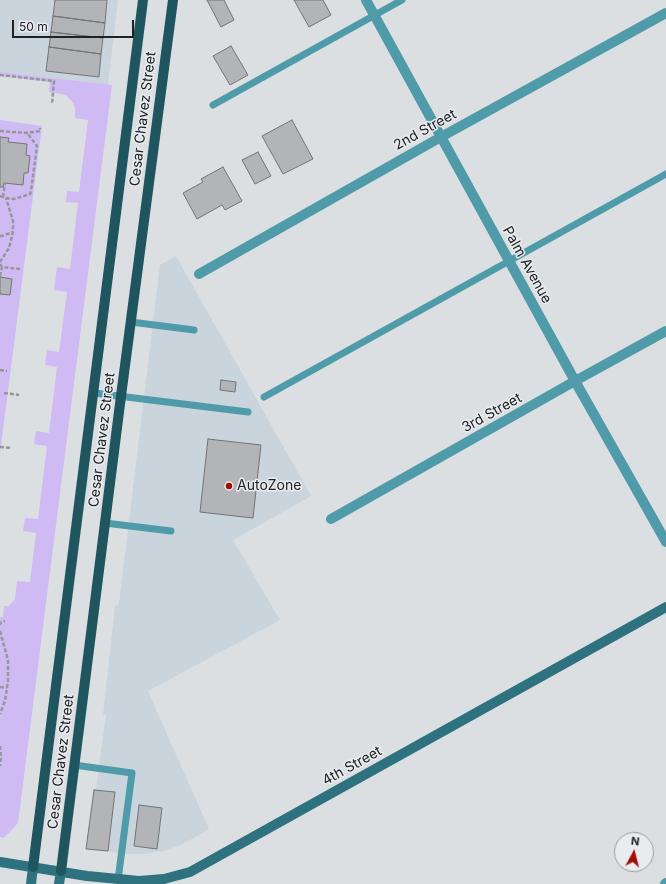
<!DOCTYPE html>
<style>
body{margin:0}
#map{position:relative;width:666px;height:884px;overflow:hidden;background:#dbdfe2;font-family:Inter,sans-serif}
canvas{display:block}
.north{position:absolute;left:614px;top:832px;width:40px;height:40px;box-sizing:border-box;background:#e8ecf0;border:1px solid #989b9e;border-radius:50%;rotate:7deg;font-size:11px;font-weight:700;line-height:16px;text-align:center;color:#202122}
.north::after{content:'';display:block;margin:auto;width:14px;height:18px;background:#a30e02;clip-path:polygon(50% 0,100% 100%,50% 72%,0 100%)}
.scale{position:absolute;left:12px;top:20px;width:122px;height:18px;box-sizing:border-box;border:2px solid #202122;border-top:0;padding-left:5px;font-size:12px;line-height:14px;white-space:nowrap;color:#202122;-webkit-text-stroke:3px #e8ecf0;paint-order:stroke}
</style>
<div id="map">
<canvas width="666" height="884"></canvas>
<div class="north">N</div>
<div class="scale">50 m</div>
</div>
<script>
const context = document.querySelector('canvas').getContext('2d');
context.lineJoin = 'round';
function fill(path, color) {
  context.fillStyle = color;
  context.fill(path, 'evenodd');
}
function toPath(rows) {
  const path = new Path2D();
  for (const r of rows) {
    path.moveTo(r[0], r[1]);
    for (let i = 2; i < r.length; i += 2) path.lineTo(r[i], r[i + 1]);
  }
  return path;
}
function stroke(path, color, width, dash) {
  context.strokeStyle = color;
  context.lineWidth = width;
  context.lineCap = dash ? 'butt' : 'round';
  context.setLineDash(dash || []);
  context.stroke(path);
}
function write(font, color, halo, rows, align = 'center') {
  context.font = font + ' Inter,sans-serif';
  context.lineWidth = 3;
  context.setLineDash([]);
  context.textBaseline = 'middle';
  context.strokeStyle = halo;
  context.fillStyle = color;
  for (const [text, x, y, turn = 0] of rows) {
    context.save();
    context.translate(x, y);
    context.rotate((+turn || 0) * Math.PI / 180);
    context.textAlign = isNaN(turn) ? turn : align;
    if (halo) context.strokeText(text, 0, 0);
    context.fillText(text, 0, 0);
    context.restore();
  }
}
const built = toPath([
 [0,0,118,0,108,85,0,72],
 [176,256,311,496,233,540,280,620,148,691,209,829,181,845,163,851,143,854,127,854,88,849,106,714,103,715,115,606,119,604,160,265]
]);
const green = toPath([
 [0,72,112,85,18,823,4,838,0,837,0,617,3,617,4,606,9,606,15,599,17,581,30,582,36,533,23,531,25,518,38,519,47,446,34,444,36,431,49,433,57,367,45,365,47,350,59,352,67,292,54,290,57,267,70,269,78,203,66,202,67,191,79,192,88,120,75,118,75,108,73,103,66,95,49,92,50,82,0,76],
 [0,120,42,126,0,453]
]);
const building = toPath([
 [55,0,107,0,105,23,53,16,55,0],
 [207,0,224,0,234,20,221,27,207,0],
 [294,0,323,0,331,15,309,27,294,0],
 [53,16,105,23,103,38,51,32,53,16],
 [51,32,103,38,101,54,49,47,51,32],
 [231,46,248,75,230,85,213,56,231,46],
 [49,47,101,54,99,77,46,71,49,47],
 [292,120,313,159,283,174,262,136,292,120],
 [0,137,9,138,8,142,27,144,26,155,30,156,28,173,24,173,23,185,4,183,3,187,0,187,0,137],
 [258,152,271,176,255,184,242,160,258,152],
 [223,167,242,201,225,210,222,205,197,219,183,193,203,182,201,179,223,167],
 [0,277,12,279,10,295,0,294,0,277],
 [221,380,236,382,235,392,220,390,221,380],
 [208,439,261,445,253,518,200,512,208,439],
 [94,790,115,792,108,851,86,849,94,790],
 [139,805,162,808,157,849,134,846,139,805]
]);
const path = toPath([
 [0,75,54,81,52,104],
 [0,131,27,133,40,131,40,128],
 [0,196,6,198,14,199,30,194,31,191,37,146,27,133],
 [3,197,5,183],
 [0,236,2,236,13,232],
 [0,262,9,248,13,232,13,221,6,198],
 [0,264,2,267,20,269],
 [0,276,2,267],
 [0,370,7,371],
 [4,393,19,395],
 [0,447,12,448],
 [0,625,0,623,5,621],
 [0,631,8,660,8,681,5,701,0,714],
 [0,687,7,688],
 [0,746,1,757,0,766]
]);
const lane = toPath([
 [213,105,402,0],
 [131,322,194,330],
 [94,393,248,412],
 [264,397,666,174],
 [105,523,171,531],
 [74,765,132,773,118,880]
]);
const street = toPath([
 [366,0,575,381,666,542],
 [199,274,441,137,666,13],
 [331,519,575,381,666,331],
 [665,884,666,883]
]);
const secondary = toPath([
 [0,862,87,876,139,881,164,879,190,872,666,607],
 [31,884,33,867],
 [59,884,61,871]
]);
const primary = toPath([
 [33,867,143,0],
 [61,871,121,396,173,0]
]);
const markers = [
 [229,486,4,"#a30e02"]
];
const streetNames = [
 ["Cesar Chavez Street",143,119,-83],
 ["2nd Street",425,130,-29],
 ["Palm Avenue",527,265,61],
 ["3rd Street",492,413,-29],
 ["Cesar Chavez Street",102,440,-83],
 ["Cesar Chavez Street",61,762,-83],
 ["4th Street",352,766,-29]
];
const poiNames = [
 ["AutoZone",237,486]
];
fill(built, '#cad4dc');
fill(green, '#cfbaf4');
fill(building, '#b2b4b8');
stroke(building, '#737478', 1);
stroke(path, '#95989a', 2.5, [4, 2]);
stroke(lane, '#4f9ba9', 7);
stroke(street, '#4f9ba9', 10);
stroke(secondary, '#2e727f', 10);
stroke(primary, '#1e555f', 10);
for (const [x, y, r, color] of markers) {
  const dot = new Path2D();
  dot.arc(x, y, r, 0, 2 * Math.PI);
  context.fillStyle = color;
  context.fill(dot);
  stroke(dot, '#e8ecf0', 1.5);
}
write('14px', '#202122', '#e8ecf0', streetNames);
write('14px', '#202122', '#e8ecf0', poiNames, 'left');
</script>
